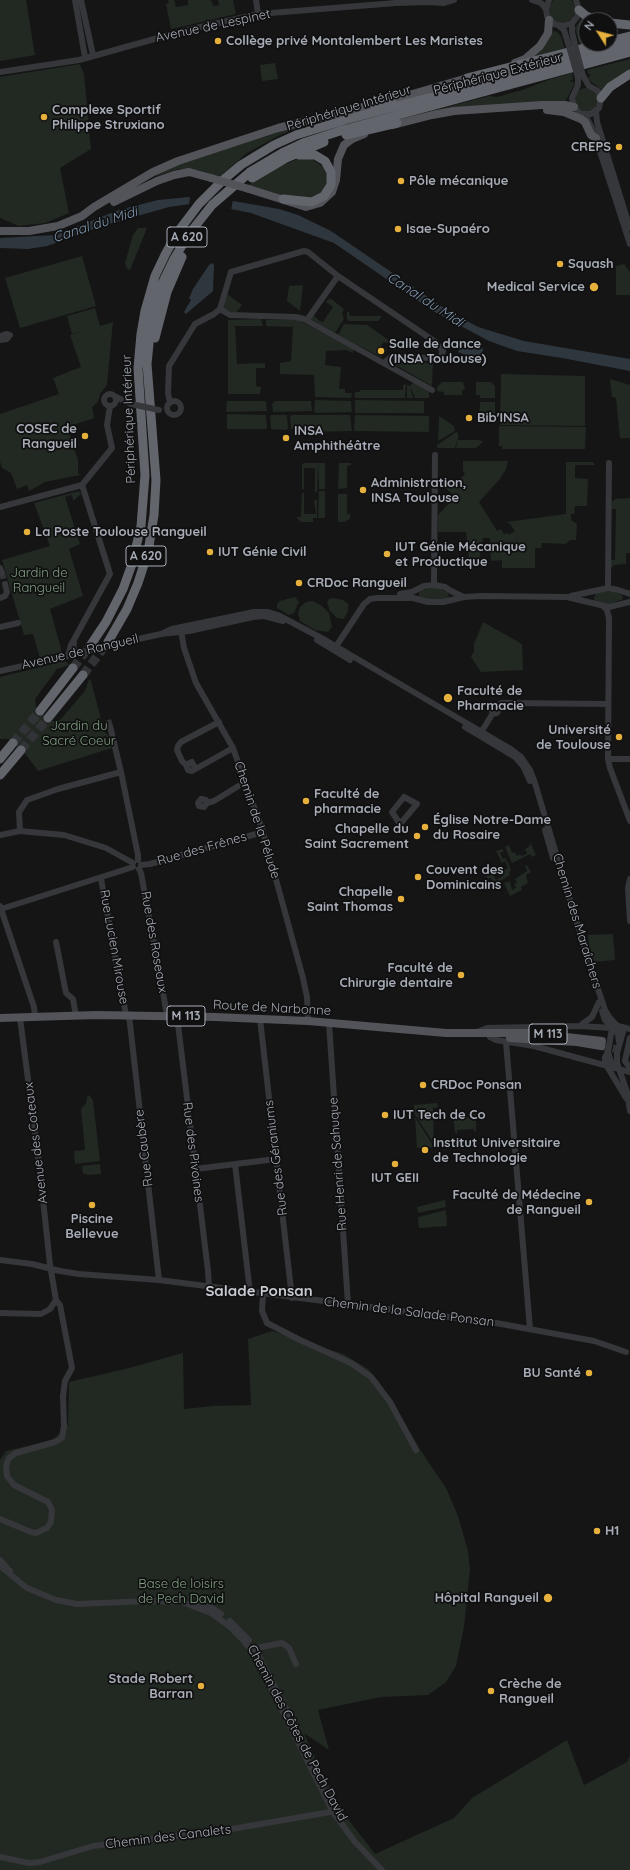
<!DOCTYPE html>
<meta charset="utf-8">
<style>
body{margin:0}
#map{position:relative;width:630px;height:1870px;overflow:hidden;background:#151516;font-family:Quicksand,sans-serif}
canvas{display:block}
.north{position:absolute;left:578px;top:12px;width:40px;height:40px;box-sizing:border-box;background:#101011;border:1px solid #4c4e53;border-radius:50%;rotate:306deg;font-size:11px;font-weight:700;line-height:16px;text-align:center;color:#a7acb6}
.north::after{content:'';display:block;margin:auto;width:14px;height:18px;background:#e6b03d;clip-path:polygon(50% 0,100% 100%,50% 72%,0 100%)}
</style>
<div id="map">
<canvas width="630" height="1870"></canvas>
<div class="north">N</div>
</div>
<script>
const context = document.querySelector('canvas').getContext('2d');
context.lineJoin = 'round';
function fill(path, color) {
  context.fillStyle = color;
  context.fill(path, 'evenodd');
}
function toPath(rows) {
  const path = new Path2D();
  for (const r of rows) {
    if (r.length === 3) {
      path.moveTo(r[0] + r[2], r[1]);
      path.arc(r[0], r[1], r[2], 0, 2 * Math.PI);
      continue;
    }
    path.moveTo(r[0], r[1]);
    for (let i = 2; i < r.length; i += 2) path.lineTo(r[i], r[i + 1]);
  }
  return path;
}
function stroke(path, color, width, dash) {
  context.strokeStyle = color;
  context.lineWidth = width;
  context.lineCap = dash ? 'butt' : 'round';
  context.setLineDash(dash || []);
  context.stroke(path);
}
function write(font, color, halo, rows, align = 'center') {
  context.font = font + ' Quicksand,sans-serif';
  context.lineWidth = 3.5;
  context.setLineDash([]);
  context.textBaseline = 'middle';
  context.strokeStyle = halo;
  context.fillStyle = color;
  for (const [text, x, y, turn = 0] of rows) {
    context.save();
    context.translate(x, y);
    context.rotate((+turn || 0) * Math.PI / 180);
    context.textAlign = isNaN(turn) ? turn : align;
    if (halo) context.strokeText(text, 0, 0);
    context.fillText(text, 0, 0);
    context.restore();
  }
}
const green = toPath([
 [0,0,26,0,35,55,0,61],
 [168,0,174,0,176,7,188,5,188,0,211,0,213,6,219,5,218,0,233,0,236,14,171,29,166,4,169,3],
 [553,0,571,0,573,2,576,10,572,19,564,23,555,21,551,18,549,9],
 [581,19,586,21,586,43,580,46,575,28],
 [551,30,557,32,561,36,565,50,521,62],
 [630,59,630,71,602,90,589,80,588,78,591,74,588,74,587,70],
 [275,63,278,79,262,81,260,65],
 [80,64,84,74,91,149,60,168,69,213,45,223,19,226,0,218,0,77],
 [572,73,573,79,570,81,575,83,565,102,421,114,489,96,497,97,522,90,551,79],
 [586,100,12],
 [298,126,298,128,280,135,247,153,219,177,201,171,188,169,179,169,157,176,156,175,175,165],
 [298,159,312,159,324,167,328,177,326,185,321,194,312,198,284,196,249,185,259,177,278,167],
 [138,228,147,228,130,270,127,269,125,263,133,235],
 [82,256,96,306,20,328,5,278],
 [624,264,630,272,630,295,616,295,616,266],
 [303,285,300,311,287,301,289,286],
 [227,294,242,305,235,314,223,308],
 [330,298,344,309,342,314,344,319,335,333,310,319,313,315,320,321,323,322,333,307,326,302],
 [95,308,100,326,113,322,110,352,107,385,100,394,98,402,92,407,94,418,67,427,78,460,78,474,82,474,80,475,45,482,29,491,27,485,17,489,11,473,2,468,0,461,0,414,59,394,53,378,81,367,70,335,85,330,72,334,67,316],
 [347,311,349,312,350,316,382,316,378,321,349,321,347,319],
 [261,319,263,326,235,326,237,364,265,363,265,368,256,368,256,386,261,387,260,394,228,394,228,320],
 [266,320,298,320,353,348,353,353,346,350,326,351,325,365,341,367,339,389,345,389,345,393,352,393,351,398,315,397,314,375,280,374,280,363,291,361,293,327,266,326],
 [344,324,367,325,390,341,390,344,384,342,381,345,387,350,381,357,338,335],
 [392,363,433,363,432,386],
 [501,374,585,376,585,426,500,425],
 [610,379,630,385,630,438,620,438,616,398,612,397],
 [414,382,429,391,429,398,415,398,410,386,413,398,407,398,407,385,410,386],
 [442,382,463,382,465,390,462,390,462,395,444,395,444,392,437,391,437,387],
 [476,382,491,382,495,386,495,398,480,398,480,395,476,395],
 [406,384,405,398,357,398,354,397,355,392,360,392,360,390,403,390,403,385],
 [315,400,351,401,352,412,316,413,314,411],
 [355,400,424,401,424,413,355,413],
 [227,401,266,401,267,411,226,412],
 [275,401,311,401,312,411,273,412,272,404],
 [480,402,495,402,495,422,487,423,487,419,483,419,483,422,479,423],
 [227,414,266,415,267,428,266,429,227,429],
 [271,415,287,415,288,428,286,430,271,429,270,416],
 [292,415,350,415,352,431,307,432,307,430,291,429,290,416],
 [355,415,429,416,429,432,354,431],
 [439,416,454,426,455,431,438,441],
 [499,426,586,427,585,449,502,449,502,446,499,446],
 [456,432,458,433,458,439,455,448,437,448,437,445],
 [458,440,480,440,483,442,476,448,456,448],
 [463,461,508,461,506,469,499,480,479,502,497,531,501,529,504,534,508,533,509,535,515,531,510,524,506,522,566,514,566,462,593,462,595,465,575,465,575,478,588,479,587,506,575,506,574,514,571,514,571,520,577,524,576,540,570,540,566,544,542,543,541,548,535,548,535,568,502,568,502,560,491,561,490,538,483,538,482,544,480,544,480,560,469,561,466,532,438,532,438,515,455,497,442,484,446,480,448,481,449,480,454,485,465,474,463,471],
 [304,463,318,463,317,492,315,492,315,468,304,468,304,489,302,489,302,464],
 [318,463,325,463,325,489,319,489],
 [339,463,351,463,351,465,347,466,347,488,338,489],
 [79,491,81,494,73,501,72,495,65,497,80,544,69,549,83,596,50,609,62,652,40,658,33,634,24,635,2,560,50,546,34,503],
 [319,491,325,491,325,518,318,518],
 [302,493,306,493,304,494,304,514,316,514,314,500,317,500,317,518,313,518,313,522,301,522,296,517,301,517],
 [338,494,347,494,347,514,350,514,350,519,344,522,338,522],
 [630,498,630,553,626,553,626,564,614,565,611,568,611,560,615,560,616,509,611,509,612,502,615,499],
 [435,587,448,592,449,597,446,599,430,600,419,597,419,591],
 [606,591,615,592,622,595,623,599,610,604,595,601,594,598,596,593],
 [295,597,299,602,294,613,289,615,277,608,277,604,280,601],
 [334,598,343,600,348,604,348,611,344,619,337,618,330,611,327,602,329,599],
 [313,601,322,606,329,613,332,627,328,632,315,630,300,621,298,613,300,607,306,602],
 [483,622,522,644,523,670,481,672,471,657,474,651,474,644],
 [65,661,70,665,57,669,35,699,36,708,51,721,60,720,85,691,89,679,91,681,104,731,108,735,112,748,38,771,24,752,8,739,0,739,0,677],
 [530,842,536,855,532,857,530,854,512,863,505,847,509,845,512,853,515,852,517,856,520,854,521,856,527,854,525,849,530,846],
 [502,849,504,851,500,853,503,859,505,858,508,862,511,870,509,872,510,875,494,885,491,878,488,879,486,876,493,874,496,880,503,876,501,872,508,868,505,861,502,863,496,851],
 [527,865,531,872,526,875,528,883,521,887,522,890,510,896,504,883,510,881,512,890,516,888,514,884,517,883,515,879,527,871,525,866],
 [613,934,615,960,593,962,589,948,588,935],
 [89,1095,93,1100,100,1161,75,1164,74,1151,85,1150,81,1109,86,1103,87,1097],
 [437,1103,438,1107,433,1108,434,1144,414,1113,414,1105],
 [473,1113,476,1115,476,1131,474,1132,474,1129,457,1130,457,1134,455,1132,453,1117,455,1115,456,1118,473,1117],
 [415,1117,434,1147,417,1148],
 [100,1164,101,1174,87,1175,86,1174,83,1174,82,1166],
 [445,1200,446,1207,418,1213,417,1207],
 [446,1210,447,1226,419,1228,418,1217],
 [272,1331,343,1354,368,1369,380,1383,421,1451,446,1488,458,1516,468,1551,470,1569,464,1627,456,1666,446,1682,428,1695,381,1697,318,1710,329,1750,304,1733,324,1778,348,1819,375,1854,454,1818,472,1798,567,1740,584,1785,627,1762,630,1756,630,1870,0,1870,0,1460,6,1451,52,1440,60,1433,62,1425,68,1425,69,1382,129,1368,183,1353,184,1409,213,1406,251,1405,248,1339]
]);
const water = toPath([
 [189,197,233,201,279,209,298,215,331,231,447,310,478,327,524,341,630,359,630,371,562,358,517,351,489,341,433,311,334,243,251,213,231,209,190,204,169,207,102,226,47,246,28,249,0,248,0,238,56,235,119,210,158,200],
 [213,263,214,265,213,291,186,314,184,312,191,300,189,298,193,289,209,265],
 [469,344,480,349,483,348,482,355,487,358,485,363,458,352,460,347,467,349]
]);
const pier = toPath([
 [190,195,233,199,231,211,189,206]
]);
const minorTunnel = toPath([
 [2,573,5,584],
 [108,720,110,726]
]);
const majorTunnel = toPath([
 [601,1046,630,1052]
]);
const highwayTunnel = toPath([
 [73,668,90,646],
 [83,675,108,642],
 [13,743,40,711],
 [21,750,48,718]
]);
const minor = toPath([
 [75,0,85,57],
 [81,0,93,55],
 [256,0,258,14],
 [532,0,541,3,546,9],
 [549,0,546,9,547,16,554,24,563,26,572,23,577,17,579,10,576,0],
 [572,23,572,32,574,41],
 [559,26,564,30,568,43],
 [0,72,79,60,183,31,258,14,396,3,429,2,444,3,454,0],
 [578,78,578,85,572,98,574,107,581,114,591,114,599,108,601,98,598,91,589,86,583,76],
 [596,111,597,122,630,228],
 [585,115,593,130,630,244],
 [220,309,230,315,296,317,304,319,432,390],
 [307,320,338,276],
 [0,336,7,334,10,335,7,339,0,340],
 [110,400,6],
 [116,397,131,404],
 [174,408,7],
 [170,403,168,393,169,366,195,324,214,314,220,309,231,272,304,251,308,252,338,276,434,341,443,351,440,358,391,357,384,363],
 [82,485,112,448,107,425,110,406],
 [0,507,82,485],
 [0,568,2,573],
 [434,585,435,455],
 [608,588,609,463],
 [400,594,412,592,424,586,434,585,445,587,451,591,464,597],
 [571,596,608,588,618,590,630,594],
 [0,598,5,596,7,592,5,584],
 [603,606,607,610,609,618,608,759,610,768,630,821],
 [0,627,18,623],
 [181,630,184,648,196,683,233,748,263,832,303,978,307,997,308,1021],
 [161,634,172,629,254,612,268,612,278,615,325,640,509,748,521,757,530,770,534,780,586,953,605,1010,610,1018,623,1032,617,1053,617,1063,627,1092,630,1111],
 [317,640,350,660],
 [116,644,161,634,189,631,253,617,264,616,283,621],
 [335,648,364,604,370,599,377,598,413,598,428,602,443,602,464,597,481,596,567,597,609,607,630,602],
 [68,656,71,645,110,574,82,485],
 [0,671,76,654,73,646,74,643],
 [495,710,3.5],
 [497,707,501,703,507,703,608,704],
 [110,726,121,772,138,855,138,860],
 [465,727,515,757,523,766,530,781],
 [480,734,493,713],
 [608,759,630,759],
 [186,765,182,761,177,750,178,746,181,742,219,722],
 [195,768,192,762,186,765,188,770,192,771,233,748],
 [404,797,417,804,400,824,392,812,404,797],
 [207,803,206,800,201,799,198,803,199,806,204,807,207,803,214,801,245,782],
 [545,830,553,858],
 [20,831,19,812,27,800,58,789,121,772],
 [0,835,20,831,64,835,106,848,133,863],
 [141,865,150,864,263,832],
 [139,869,141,873,162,986,167,1016],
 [101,879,126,1015],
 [630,879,628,888,630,921],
 [0,906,34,1007,35,1017],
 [1,909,133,867],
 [56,942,66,993,73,999,76,1016],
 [602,1011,605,1020,618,1034,619,1042],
 [129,1015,159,1280],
 [177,1016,208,1271,209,1287],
 [260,1019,292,1298],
 [329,1023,348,1304],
 [581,1025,592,1017,599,1002],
 [612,1028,608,1052,611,1062,617,1067],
 [477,1032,487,1028,580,1026,612,1028,618,1026,630,1029],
 [490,1037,496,1040,534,1046,630,1072],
 [630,1038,625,1061,630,1068],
 [506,1042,530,1329],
 [608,1052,605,1057,605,1063,626,1098],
 [235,1164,250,1292],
 [195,1169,276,1159],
 [0,1260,32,1264,60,1271,79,1274,159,1280,496,1323,594,1341,626,1352],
 [263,1294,262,1311,267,1323,300,1340,351,1363,371,1377,390,1402,416,1450],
 [0,1313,41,1314,50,1309,56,1300],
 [0,1519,31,1532,36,1533,47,1528,51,1522,52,1510,48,1502,14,1485,7,1476,6,1466,9,1458,16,1453,55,1442,62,1438,64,1426,63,1396,65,1381,72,1368,60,1305,56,1300,50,1265,40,1171,20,1018],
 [0,1560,10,1571],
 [0,1566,27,1588,56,1600,77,1604,150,1601,182,1602,211,1613,229,1626,243,1640,254,1654,333,1812,355,1842,382,1870],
 [197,1602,212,1608,221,1614],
 [230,1621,249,1640],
 [254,1647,295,1726],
 [251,1649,282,1643,289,1648,296,1664],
 [0,1857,29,1863,40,1862,93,1846,226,1830,336,1811]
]);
const major = toPath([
 [515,63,525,59,540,46,548,33,549,20],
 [547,110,564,112,581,119,585,122,591,135,596,138],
 [393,125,432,115,454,111,542,105,565,105,574,107],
 [249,189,306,207,320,203,332,192,336,180,338,159,344,145,352,139,364,134],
 [114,202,157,181,174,175,189,172,211,178],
 [0,231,29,231,58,226,82,216,94,207,153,172,178,161,278,128,392,100,474,76],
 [0,1018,96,1015,215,1017,308,1021,446,1033,531,1033,602,1041],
 [510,1038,577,1042,601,1046]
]);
const highway = toPath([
 [579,10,586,16,598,20],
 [610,23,630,25],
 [610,41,630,36],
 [467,78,600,44],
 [601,98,610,87,630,74],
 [375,107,392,100],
 [346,135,397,123],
 [252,178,286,158,324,142],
 [283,199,312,202,324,196,331,185,331,172,325,161,315,155,299,155],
 [155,338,167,292,182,257],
 [108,642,127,609,138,583,148,552,154,515,156,480,147,364,151,323,162,284,174,259,189,234,212,205,250,172,284,152,303,143,343,130,630,52],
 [90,646,106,622,123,589,132,564,141,526,145,475,138,368,141,334,145,311,155,276,165,255,177,233,199,204,223,180,241,165,274,145,296,135,345,120,630,44],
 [40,711,73,668],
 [48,718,83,675],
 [0,759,13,743],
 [0,775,21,750]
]);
const minorBridge = toPath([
 [574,41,583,76],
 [568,43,578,78],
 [131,404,159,410],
 [76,654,116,644]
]);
const majorBridge = toPath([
 [211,178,249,189]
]);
const markers = [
 [218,41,4,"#e6b03d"],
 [44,117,4,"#e6b03d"],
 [619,147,4,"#e6b03d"],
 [401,181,4,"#e6b03d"],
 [398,229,4,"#e6b03d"],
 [560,264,4,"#e6b03d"],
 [594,287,5,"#e6b03d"],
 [381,351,4,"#e6b03d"],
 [469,418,4,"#e6b03d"],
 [85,436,4,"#e6b03d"],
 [286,438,4,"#e6b03d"],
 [363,490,4,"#e6b03d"],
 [27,532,4,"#e6b03d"],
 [210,552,4,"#e6b03d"],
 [387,554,4,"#e6b03d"],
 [299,583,4,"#e6b03d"],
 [448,698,5,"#e6b03d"],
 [619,737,4,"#e6b03d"],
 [306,801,4,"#e6b03d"],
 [425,827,4,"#e6b03d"],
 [417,836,4,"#e6b03d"],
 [418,877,4,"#e6b03d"],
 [401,899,4,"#e6b03d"],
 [461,975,4,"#e6b03d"],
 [423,1085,4,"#e6b03d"],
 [385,1115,4,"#e6b03d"],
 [425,1150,4,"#e6b03d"],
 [395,1164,4,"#e6b03d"],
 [589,1202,4,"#e6b03d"],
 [92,1205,4,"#e6b03d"],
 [589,1373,4,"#e6b03d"],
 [597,1531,4,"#e6b03d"],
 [548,1598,5,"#e6b03d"],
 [201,1686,4,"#e6b03d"],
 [491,1691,4,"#e6b03d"]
];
const shields = [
 [187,237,40],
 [146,556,40],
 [186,1016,38],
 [548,1034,38]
];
const shieldNames = [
 ["A 620",187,237],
 ["A 620",146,556],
 ["M 113",186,1016],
 ["M 113",548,1034]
];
const streetNames = [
 ["Avenue de Lespinet",213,26,-12],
 ["Périphérique Extérieur",498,74,-15],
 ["Périphérique Intérieur",349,108,-17],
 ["Périphérique Intérieur",129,419,-92],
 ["Avenue de Rangueil",80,652,-13],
 ["Chemin de la Pélude",257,820,72],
 ["Rue des Frênes",202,849,-16],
 ["Chemin des Maraîchers",577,921,73],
 ["Rue des Roseaux",154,942,80],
 ["Rue Lucien Mirouse",114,947,80],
 ["Route de Narbonne",272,1008,3],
 ["Avenue des Coteaux",36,1143,-97],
 ["Rue Caubère",144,1148,-97],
 ["Rue des Pivoines",193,1152,83],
 ["Rue des Géraniums",276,1158,-97],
 ["Rue Henri de Sahuque",338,1164,-94],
 ["Chemin de la Salade Ponsan",409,1312,7],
 ["Chemin des Côtes de Pech David",297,1733,62],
 ["Chemin des Canalets",168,1837,-7]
];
const poiNames = [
 ["Collège privé Montalembert Les Maristes",226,41],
 ["Complexe Sportif",52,110],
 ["Philippe Struxiano",52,125],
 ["CREPS",611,147,"right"],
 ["Pôle mécanique",409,181],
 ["Isae-Supaéro",406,229],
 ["Squash",568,264],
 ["Medical Service",585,287,"right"],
 ["Salle de dance",389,344],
 ["(INSA Toulouse)",389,359],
 ["Bib'INSA",477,418],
 ["COSEC de",77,429,"right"],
 ["Rangueil",77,444,"right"],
 ["INSA",294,431],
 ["Amphithéâtre",294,446],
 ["Administration,",371,483],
 ["INSA Toulouse",371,498],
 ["La Poste Toulouse Rangueil",35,532],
 ["IUT Génie Mécanique",395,547],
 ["et Productique",395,562],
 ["IUT Génie Civil",218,552],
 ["CRDoc Rangueil",307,583],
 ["Faculté de",457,691],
 ["Pharmacie",457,706],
 ["Université",611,730,"right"],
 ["de Toulouse",611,745,"right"],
 ["Faculté de",314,794],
 ["pharmacie",314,809],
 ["Église Notre-Dame",433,820],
 ["du Rosaire",433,835],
 ["Chapelle du",409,829,"right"],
 ["Saint Sacrement",409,844,"right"],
 ["Couvent des",426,870],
 ["Dominicains",426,885],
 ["Chapelle",393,892,"right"],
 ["Saint Thomas",393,907,"right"],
 ["Faculté de",453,968,"right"],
 ["Chirurgie dentaire",453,983,"right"],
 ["CRDoc Ponsan",431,1085],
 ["IUT Tech de Co",393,1115],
 ["Institut Universitaire",433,1143],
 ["de Technologie",433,1158],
 ["IUT GEII",395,1178,"center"],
 ["Faculté de Médecine",581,1195,"right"],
 ["de Rangueil",581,1210,"right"],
 ["Piscine",92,1219,"center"],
 ["Bellevue",92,1234,"center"],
 ["BU Santé",581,1373,"right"],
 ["H1",605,1531],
 ["Hôpital Rangueil",539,1598,"right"],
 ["Stade Robert",193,1679,"right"],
 ["Barran",193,1694,"right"],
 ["Crèche de",499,1684],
 ["Rangueil",499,1699]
];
const parkNames = [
 ["Jardin de",39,573],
 ["Rangueil",39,588],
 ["Jardin du",79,726],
 ["Sacré Coeur",79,741],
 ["Base de loisirs",181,1584],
 ["de Pech David",181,1599]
];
const waterNames = [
 ["Canal du Midi",95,225,-18],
 ["Canal du Midi",425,300,33]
];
const quarterNames = [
 ["Salade Ponsan",259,1291]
];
fill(green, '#212922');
fill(water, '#2f373e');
fill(pier, '#151516');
stroke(minorTunnel, '#323336', 6, [6, 3]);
stroke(majorTunnel, '#323336', 8, [8, 4]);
stroke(highwayTunnel, '#323336', 9, [9, 4.5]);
stroke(minor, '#36373b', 6);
stroke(major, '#52545a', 8);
stroke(highway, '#62656c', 9);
stroke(minorBridge, '#36373b', 6);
stroke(majorBridge, '#52545a', 8);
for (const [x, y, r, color] of markers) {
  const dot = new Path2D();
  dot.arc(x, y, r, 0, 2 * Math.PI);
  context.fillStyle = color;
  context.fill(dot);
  stroke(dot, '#101011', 1.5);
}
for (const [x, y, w] of shields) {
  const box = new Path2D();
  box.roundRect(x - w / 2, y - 10, w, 20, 3);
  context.fillStyle = '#101011';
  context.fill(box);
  stroke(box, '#a7acb6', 1);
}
write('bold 12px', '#a7acb6', null, shieldNames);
write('13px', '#a7acb6', '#101011', streetNames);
write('bold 13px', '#a7acb6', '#101011', poiNames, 'left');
write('13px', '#80a082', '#101011', parkNames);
write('italic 14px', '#8098af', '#101011', waterNames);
write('bold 15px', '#c8cbd2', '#101011', quarterNames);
</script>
